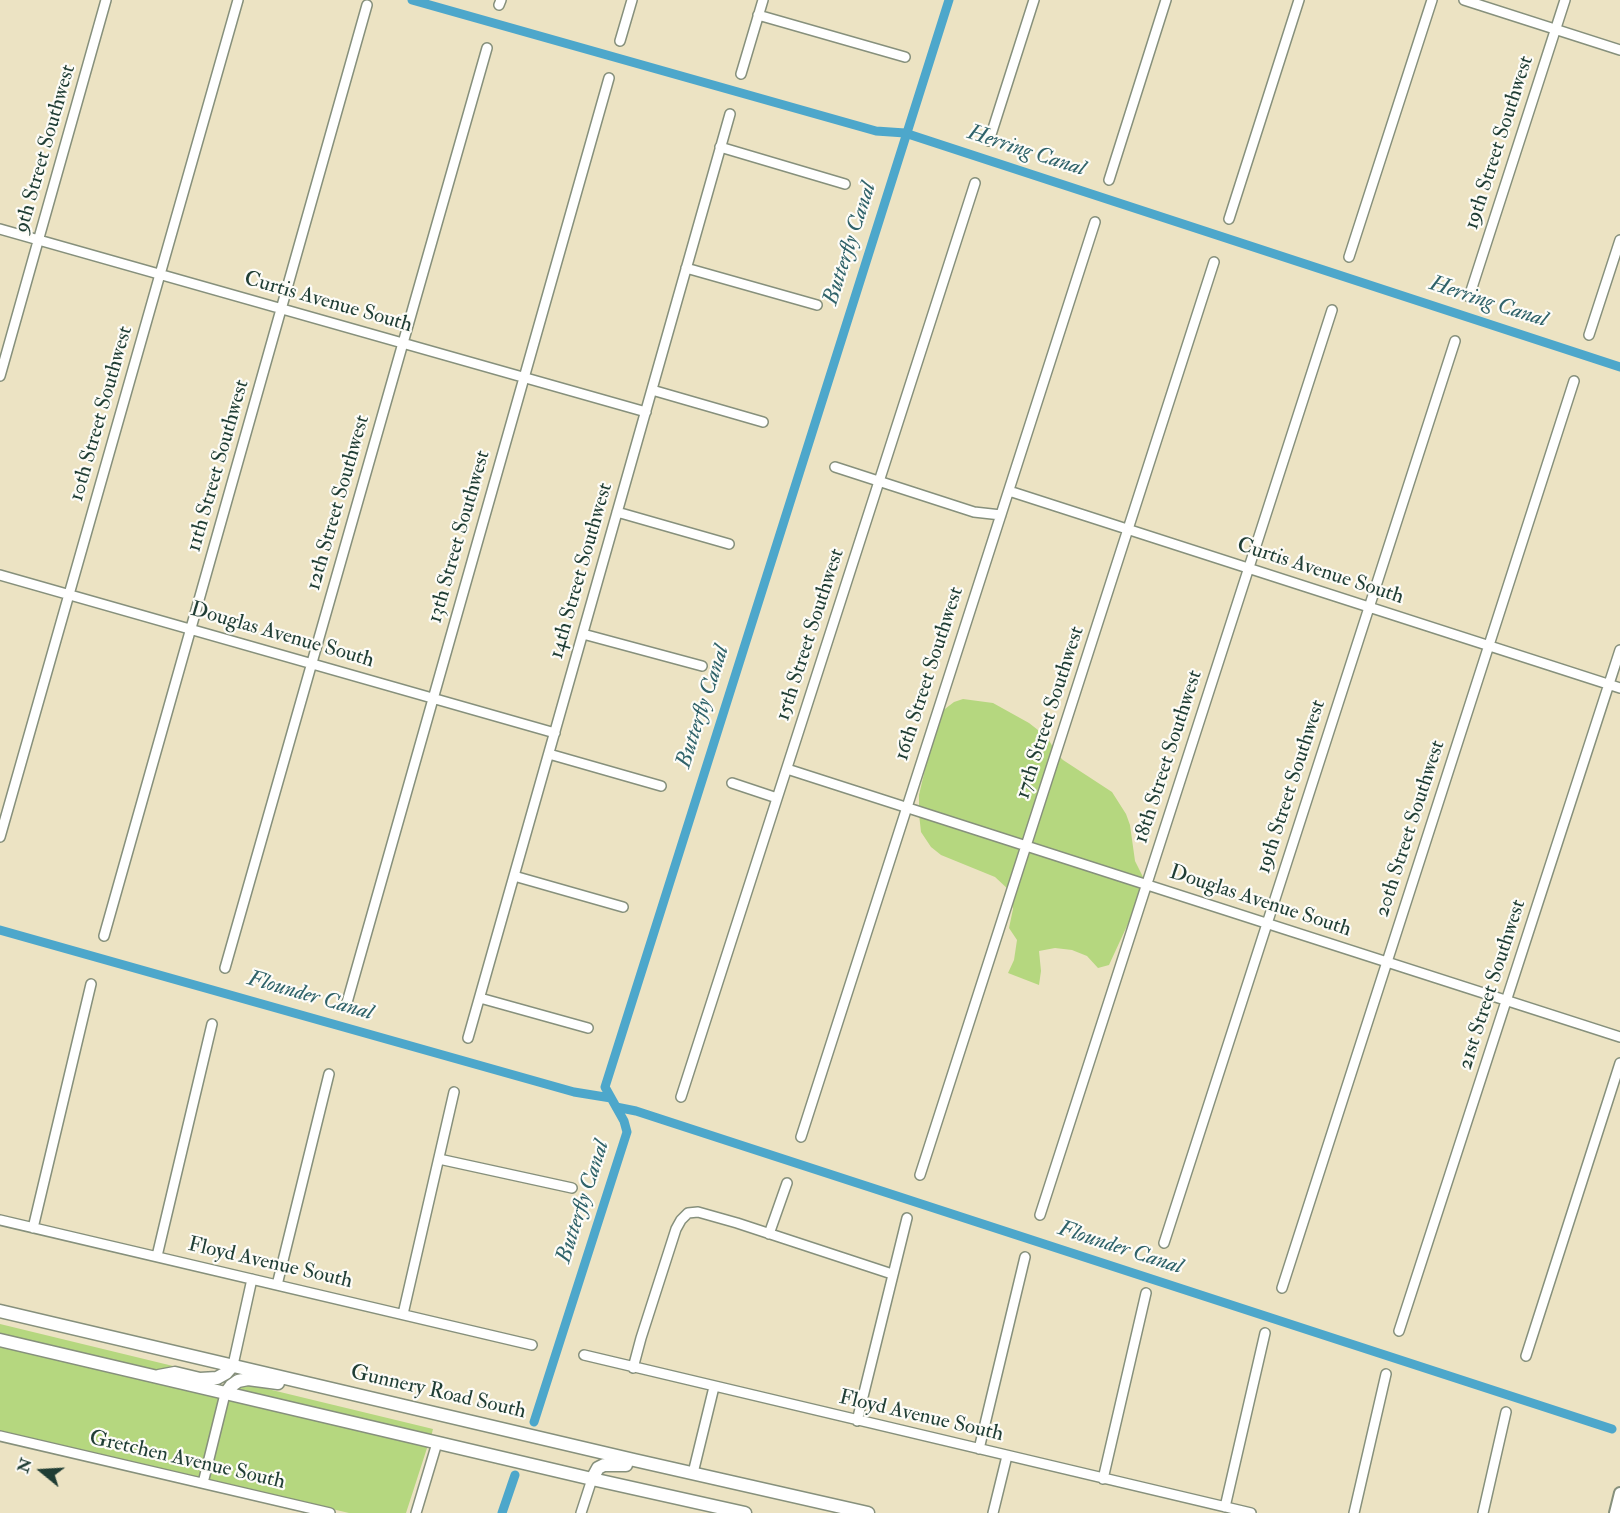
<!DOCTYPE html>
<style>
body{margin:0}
#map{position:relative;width:1620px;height:1513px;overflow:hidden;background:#ece3c3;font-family:"IM FELL Double Pica",serif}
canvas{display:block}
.north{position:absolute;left:12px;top:1441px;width:60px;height:60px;-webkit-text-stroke:4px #fdfcf7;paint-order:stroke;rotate:288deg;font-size:16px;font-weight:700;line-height:24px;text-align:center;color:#1f3d34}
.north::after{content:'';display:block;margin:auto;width:21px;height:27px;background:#1f3d34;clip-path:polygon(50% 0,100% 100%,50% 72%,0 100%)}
</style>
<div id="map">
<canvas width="1620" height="1513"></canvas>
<div class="north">N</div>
</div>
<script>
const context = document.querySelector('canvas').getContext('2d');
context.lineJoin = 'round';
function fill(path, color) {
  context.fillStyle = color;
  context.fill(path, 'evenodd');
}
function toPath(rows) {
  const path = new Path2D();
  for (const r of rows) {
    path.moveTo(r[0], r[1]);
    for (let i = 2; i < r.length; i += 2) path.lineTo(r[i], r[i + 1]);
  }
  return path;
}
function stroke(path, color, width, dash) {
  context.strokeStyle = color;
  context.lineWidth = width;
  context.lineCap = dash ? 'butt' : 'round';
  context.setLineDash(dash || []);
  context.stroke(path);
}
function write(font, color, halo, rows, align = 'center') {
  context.font = font + ' "IM FELL Double Pica",serif';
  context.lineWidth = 4.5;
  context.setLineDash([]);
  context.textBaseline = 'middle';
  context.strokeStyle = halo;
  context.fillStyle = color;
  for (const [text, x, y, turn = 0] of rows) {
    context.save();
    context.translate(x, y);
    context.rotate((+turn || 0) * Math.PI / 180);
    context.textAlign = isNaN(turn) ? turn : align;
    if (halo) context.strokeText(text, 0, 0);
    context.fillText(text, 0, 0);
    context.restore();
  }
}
const green = toPath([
 [963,699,993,703,1029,723,1047,737,1057,754,1063,760,1112,792,1126,814,1130,825,1135,861,1143,877,1132,915,1109,965,1098,968,1087,956,1072,950,1055,948,1039,951,1041,971,1039,985,1008,973,1014,960,1017,940,1009,928,1013,909,1009,890,995,877,941,855,931,847,921,832,919,814,919,795,930,748,941,712,954,702],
 [0,1324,206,1374,155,1373,0,1336],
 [0,1345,153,1381,155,1384,157,1382,428,1445,406,1513,349,1513,0,1431],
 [247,1384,433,1429,431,1437,234,1389]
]);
const canal = toPath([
 [412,0,876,131,905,133,1620,367],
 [0,930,574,1092,611,1098],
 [616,1107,636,1111,1612,1429],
 [534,1422,627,1132,624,1121,605,1087,949,0],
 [502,1513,515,1475]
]);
const minor = toPath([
 [1464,0,1620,50],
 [499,5,501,0],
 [758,15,905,57],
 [620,41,632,0],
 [741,74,763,0],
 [989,141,1034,0],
 [720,147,845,184],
 [1109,180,1166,0],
 [1229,219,1299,0],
 [0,229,646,412],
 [1349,257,1432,0],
 [686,268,817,305],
 [1469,297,1565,0],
 [1589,335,1620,240],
 [0,376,106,0],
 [652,390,763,422],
 [835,467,974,512,1001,515],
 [1009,491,1620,688],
 [617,512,729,544],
 [0,575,555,733],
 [583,634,702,666],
 [549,754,661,786],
 [787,769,1620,1037],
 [732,783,777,798],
 [0,837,238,0],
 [514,876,623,907],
 [104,936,367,5],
 [225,968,487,48],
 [480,998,588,1028],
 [346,1006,609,78],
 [468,1038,730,114],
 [681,1097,975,183],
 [801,1137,1095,222],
 [439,1159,572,1188],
 [920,1175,1214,262],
 [1040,1215,1332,310],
 [0,1220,532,1345],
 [33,1228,91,984],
 [769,1234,787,1183],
 [1164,1243,1455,341],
 [157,1256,212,1024],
 [277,1285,329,1074],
 [1282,1288,1574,381],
 [403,1314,454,1092],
 [1399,1331,1620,650],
 [584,1355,1251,1513],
 [1526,1356,1620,1063],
 [233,1365,252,1279],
 [633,1368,641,1338,676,1229,681,1220,688,1213,698,1212,737,1223,892,1274],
 [857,1421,907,1218],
 [0,1436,330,1513],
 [979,1449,1025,1257],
 [693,1473,714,1387],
 [1103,1479,1146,1293],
 [203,1483,225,1394],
 [1225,1507,1265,1333],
 [416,1513,437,1443],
 [581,1513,592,1479],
 [993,1513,1007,1456],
 [1354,1513,1386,1374],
 [1483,1513,1506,1412]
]);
const tertiary = toPath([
 [1615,1513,1620,1493]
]);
const secondary = toPath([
 [0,1311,634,1460,868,1513],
 [0,1340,592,1479,745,1513],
 [159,1376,175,1373,200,1379,217,1378,226,1373,233,1365],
 [225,1394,231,1386,238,1381,248,1379,278,1383],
 [592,1479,598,1468,604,1465,626,1465]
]);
const streetNames = [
 ["19th Street Southwest",1500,143,-72],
 ["9th Street Southwest",46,149,-74],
 ["Curtis Avenue South",328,303,16],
 ["10th Street Southwest",102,414,-74],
 ["11th Street Southwest",219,466,-74],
 ["12th Street Southwest",339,503,-74],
 ["13th Street Southwest",460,537,-74],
 ["14th Street Southwest",582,571,-74],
 ["Curtis Avenue South",1320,572,18],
 ["15th Street Southwest",811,635,-72],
 ["Douglas Avenue South",282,636,16],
 ["16th Street Southwest",930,674,-72],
 ["17th Street Southwest",1051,713,-72],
 ["18th Street Southwest",1169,757,-72],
 ["19th Street Southwest",1292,787,-72],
 ["20th Street Southwest",1411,829,-72],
 ["Douglas Avenue South",1260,902,18],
 ["21st Street Southwest",1493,985,-72],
 ["Floyd Avenue South",270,1264,13],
 ["Gunnery Road South",438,1393,13],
 ["Floyd Avenue South",921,1417,13],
 ["Gretchen Avenue South",187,1461,13]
];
const waterNames = [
 ["Herring Canal",1026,152,18],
 ["Butterfly Canal",851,244,-72],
 ["Herring Canal",1488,303,18],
 ["Butterfly Canal",704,707,-72],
 ["Flounder Canal",310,997,16],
 ["Butterfly Canal",584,1202,-72],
 ["Flounder Canal",1120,1249,18]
];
fill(green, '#b5d77f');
stroke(canal, '#4da7cb', 9);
stroke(minor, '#86907c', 12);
stroke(tertiary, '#86907c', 14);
stroke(secondary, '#86907c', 15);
stroke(minor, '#fff', 9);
stroke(tertiary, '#fff', 10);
stroke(secondary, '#fff', 12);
write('21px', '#1f3d34', '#fdfcf7', streetNames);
write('italic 22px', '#2f6269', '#fdfcf7', waterNames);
</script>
